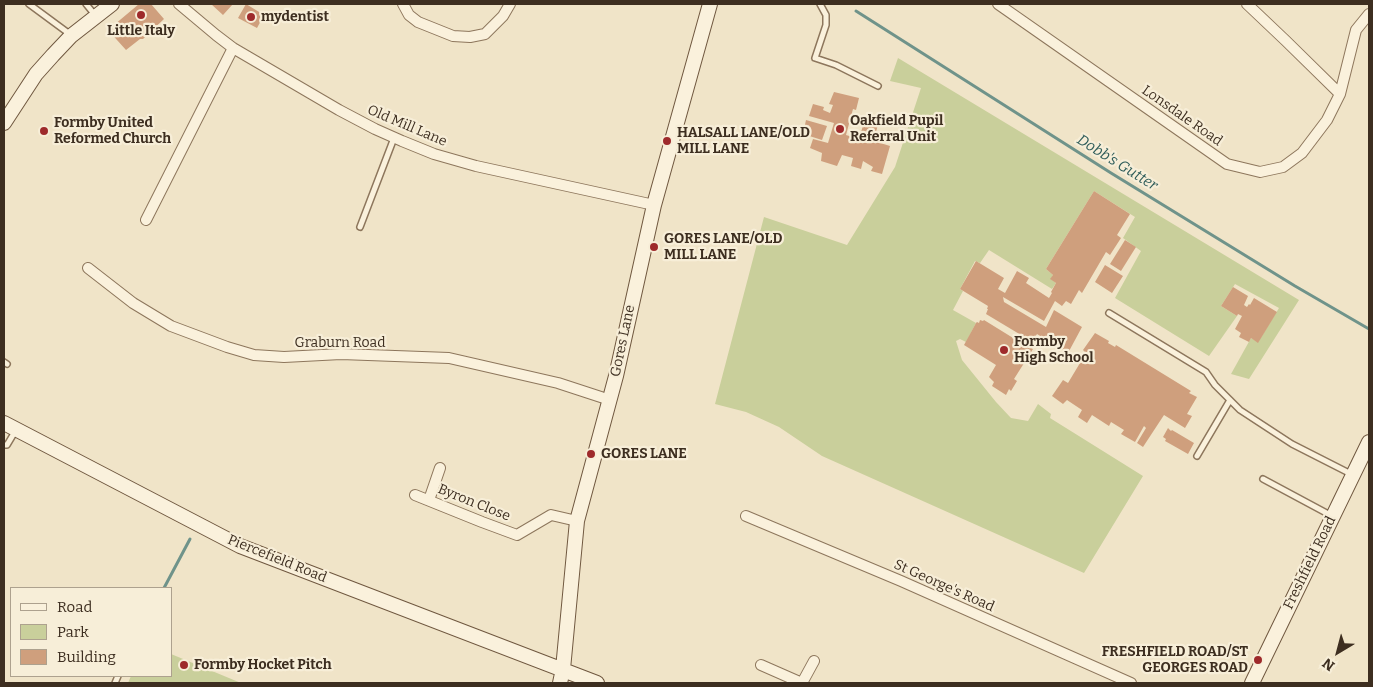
<!DOCTYPE html>
<style>
body{margin:0}
#map{position:relative;width:1373px;height:687px;overflow:hidden;background:#f0e4c8;font-family:Bitter,serif}
canvas{display:block}
.frame{position:absolute;inset:0;border:5px solid #3d2e20;pointer-events:none}
.legend{position:absolute;left:10px;top:587px;width:162px;height:90px;box-sizing:border-box;background:#f7eed8;border:1px solid #ada18e;margin:0;padding:6px 9px;list-style:none;font-size:15px;color:#3d2e20}
.legend li{display:flex;align-items:center;gap:10px;height:25px}
.legend b{width:25px;border:1px solid #ada18e}
.north{position:absolute;left:1313px;top:627px;width:50px;height:50px;-webkit-text-stroke:4px #f7eed8;paint-order:stroke;rotate:217deg;font-size:14px;font-weight:700;line-height:20px;text-align:center;color:#3d2e20}
.north::after{content:'';display:block;margin:auto;width:18px;height:22px;background:#3d2e20;clip-path:polygon(50% 0,100% 100%,50% 72%,0 100%)}
</style>
<div id="map">
<canvas width="1373" height="687"></canvas>
<div class="frame"></div>
<ul class="legend">
<li><b style="height:6px;background:#faf1dc"></b>Road</li>
<li><b style="height:14px;background:#c9cf9b"></b>Park</li>
<li><b style="height:14px;background:#cf9f7d"></b>Building</li>
</ul>
<div class="north">N</div>
</div>
<script>
const context = document.querySelector('canvas').getContext('2d');
context.lineJoin = 'round';
function fill(path, color) {
  context.fillStyle = color;
  context.fill(path, 'evenodd');
}
function toPath(rows) {
  const path = new Path2D();
  for (const r of rows) {
    path.moveTo(r[0], r[1]);
    for (let i = 2; i < r.length; i += 2) path.lineTo(r[i], r[i + 1]);
  }
  return path;
}
function stroke(path, color, width, dash) {
  context.strokeStyle = color;
  context.lineWidth = width;
  context.lineCap = dash ? 'butt' : 'round';
  context.setLineDash(dash || []);
  context.stroke(path);
}
function write(font, color, halo, rows, align = 'center') {
  context.font = font + ' Bitter,serif';
  context.lineWidth = 4.5;
  context.setLineDash([]);
  context.textBaseline = 'middle';
  context.strokeStyle = halo;
  context.fillStyle = color;
  for (const [text, x, y, turn = 0] of rows) {
    context.save();
    context.translate(x, y);
    context.rotate((+turn || 0) * Math.PI / 180);
    context.textAlign = isNaN(turn) ? turn : align;
    if (halo) context.strokeText(text, 0, 0);
    context.fillText(text, 0, 0);
    context.restore();
  }
}
const green = toPath([
 [898,58,1299,300,1249,379,1231,374,1251,338,1258,342,1279,308,1235,284,1221,306,1237,316,1209,356,1115,298,1141,251,1123,238,1135,217,1094,191,1046,269,1053,275,1051,279,1056,283,1052,289,989,250,980,263,975,261,960,289,963,291,953,310,976,323,966,342,960,339,956,341,962,360,996,402,1011,418,1028,421,1038,404,1051,414,1050,418,1143,476,1084,573,822,456,779,427,746,412,715,404,764,217,847,245,895,167,921,88,890,81],
 [171,654,241,683,128,683,131,676,171,676]
]);
const stream = toPath([
 [856,11,1111,173,1295,286,1369,329],
 [164,588,190,539]
]);
const building = toPath([
 [139,4,151,4,164,19,143,39,140,39,126,50,108,30],
 [211,4,233,4,223,15],
 [246,4,264,15,257,28,238,18],
 [834,92,859,98,856,110,853,109,846,135,859,139,865,119,878,124,874,141,890,146,882,174,871,171,873,167,863,161,861,169,851,166,853,158,842,155,837,166,821,161,822,153,810,148,813,139,828,143,834,123,809,116,813,104,824,107,823,110,830,113,833,105,829,104],
 [806,120,827,126,822,140,803,134],
 [1094,191,1130,214,1117,235,1121,238,1110,255,1106,252,1082,293,1079,290,1071,304,1066,301,1062,306,1055,301,1044,321,1003,297,1004,302,1046,327,1054,310,1082,327,1068,353,1037,334,1029,347,1033,349,1014,379,1017,381,1011,391,1009,389,1006,395,992,386,994,382,989,377,996,365,964,345,976,323,977,322,979,323,980,320,983,321,984,320,1018,341,1021,335,986,314,988,309,987,309,988,306,960,289,976,261,1004,278,998,289,1005,293,1017,271,1029,278,1026,283,1049,298,1052,293,1051,292,1056,283,1050,279,1053,275,1046,269],
 [1125,240,1136,247,1121,271,1110,264],
 [1105,265,1123,276,1112,293,1095,282],
 [1233,287,1248,296,1244,305,1247,307,1249,304,1250,305,1254,298,1277,312,1258,343,1251,338,1249,342,1239,337,1241,333,1235,329,1242,316,1238,314,1237,316,1221,306],
 [1095,333,1109,341,1108,343,1115,347,1116,345,1191,391,1189,393,1197,397,1187,414,1192,416,1185,428,1164,415,1143,447,1137,443,1146,428,1144,426,1135,442,1121,434,1124,430,1111,422,1109,426,1092,415,1087,423,1078,417,1082,410,1067,400,1063,404,1052,396,1063,380,1068,383,1086,353,1083,350],
 [1168,428,1171,431,1172,430,1194,443,1188,454,1165,441,1166,439,1163,437]
]);
const lane = toPath([
 [29,4,71,35],
 [86,4,95,15],
 [820,4,826,15,826,25,815,58,836,65,878,86],
 [360,227,394,138],
 [1109,313,1206,372,1215,385,1240,410,1292,444,1353,475],
 [4,362,7,364],
 [4,445,7,445,16,430],
 [1197,456,1230,400],
 [1263,479,1332,516],
 [115,683,118,676]
]);
const street = toPath([
 [179,4,216,35,233,48,339,110,375,129,402,141,434,154,476,166,654,205],
 [403,4,409,15,418,22,453,36,470,37,485,34,503,16,510,4],
 [998,4,1227,164,1260,172,1283,167,1302,153,1327,120,1340,94,1356,30,1369,14],
 [1247,4,1286,41,1340,94],
 [146,220,233,48],
 [88,268,133,303,171,326,227,347,254,355,284,357,341,354,449,358,558,383,610,400],
 [415,495,482,522,517,535,551,515,577,521],
 [429,500,440,468],
 [746,516,901,581,1131,683],
 [761,665,802,683],
 [802,683,814,661]
]);
const secondary = toPath([
 [4,123,36,74,53,55,71,36,112,4],
 [4,423,240,546,597,683],
 [560,683,563,669,577,521,616,376,654,205,710,4],
 [1252,683,1369,442]
]);
const markers = [
 [141,15,5,"#9e2a2b"],
 [251,17,5,"#9e2a2b"],
 [840,129,5,"#9e2a2b"],
 [44,131,5,"#9e2a2b"],
 [667,141,5,"#9e2a2b"],
 [654,247,5,"#9e2a2b"],
 [1004,350,5,"#9e2a2b"],
 [591,454,5,"#9e2a2b"],
 [1258,660,5,"#9e2a2b"],
 [184,665,5,"#9e2a2b"]
];
const poiNames = [
 ["mydentist",261,17],
 ["Little Italy",141,31,"center"],
 ["Oakfield Pupil",850,121],
 ["Referral Unit",850,137],
 ["Formby United",54,123],
 ["Reformed Church",54,139],
 ["HALSALL LANE/OLD",677,133],
 ["MILL LANE",677,149],
 ["GORES LANE/OLD",664,239],
 ["MILL LANE",664,255],
 ["Formby",1014,342],
 ["High School",1014,358],
 ["GORES LANE",601,454],
 ["FRESHFIELD ROAD/ST",1248,652,"right"],
 ["GEORGES ROAD",1248,668,"right"],
 ["Formby Hocket Pitch",194,665]
];
const streetNames = [
 ["Lonsdale Road",1182,116,35],
 ["Old Mill Lane",407,126,23],
 ["Gores Lane",623,341,-78],
 ["Graburn Road",340,343],
 ["Byron Close",474,503,22],
 ["Piercefield Road",277,559,22],
 ["Freshfield Road",1310,563,-64],
 ["St George's Road",944,586,24]
];
const waterNames = [
 ["Dobb's Gutter",1117,163,32]
];
fill(green, '#c9cf9b');
stroke(stream, '#6f938a', 3);
fill(building, '#cf9f7d');
stroke(lane, '#8d765c', 8);
stroke(street, '#8d765c', 12);
stroke(secondary, '#6f573f', 16);
stroke(lane, '#faf1dc', 5);
stroke(street, '#faf1dc', 10);
stroke(secondary, '#faf1dc', 14);
for (const [x, y, r, color] of markers) {
  const dot = new Path2D();
  dot.arc(x, y, r, 0, 2 * Math.PI);
  context.fillStyle = color;
  context.fill(dot);
  stroke(dot, '#f7eed8', 2);
}
write('bold 14px', '#3d2e20', '#f7eed8', poiNames, 'left');
write('14px', '#3d2e20', '#f7eed8', streetNames);
write('italic 15px', '#2f5d5a', '#f7eed8', waterNames);
</script>
